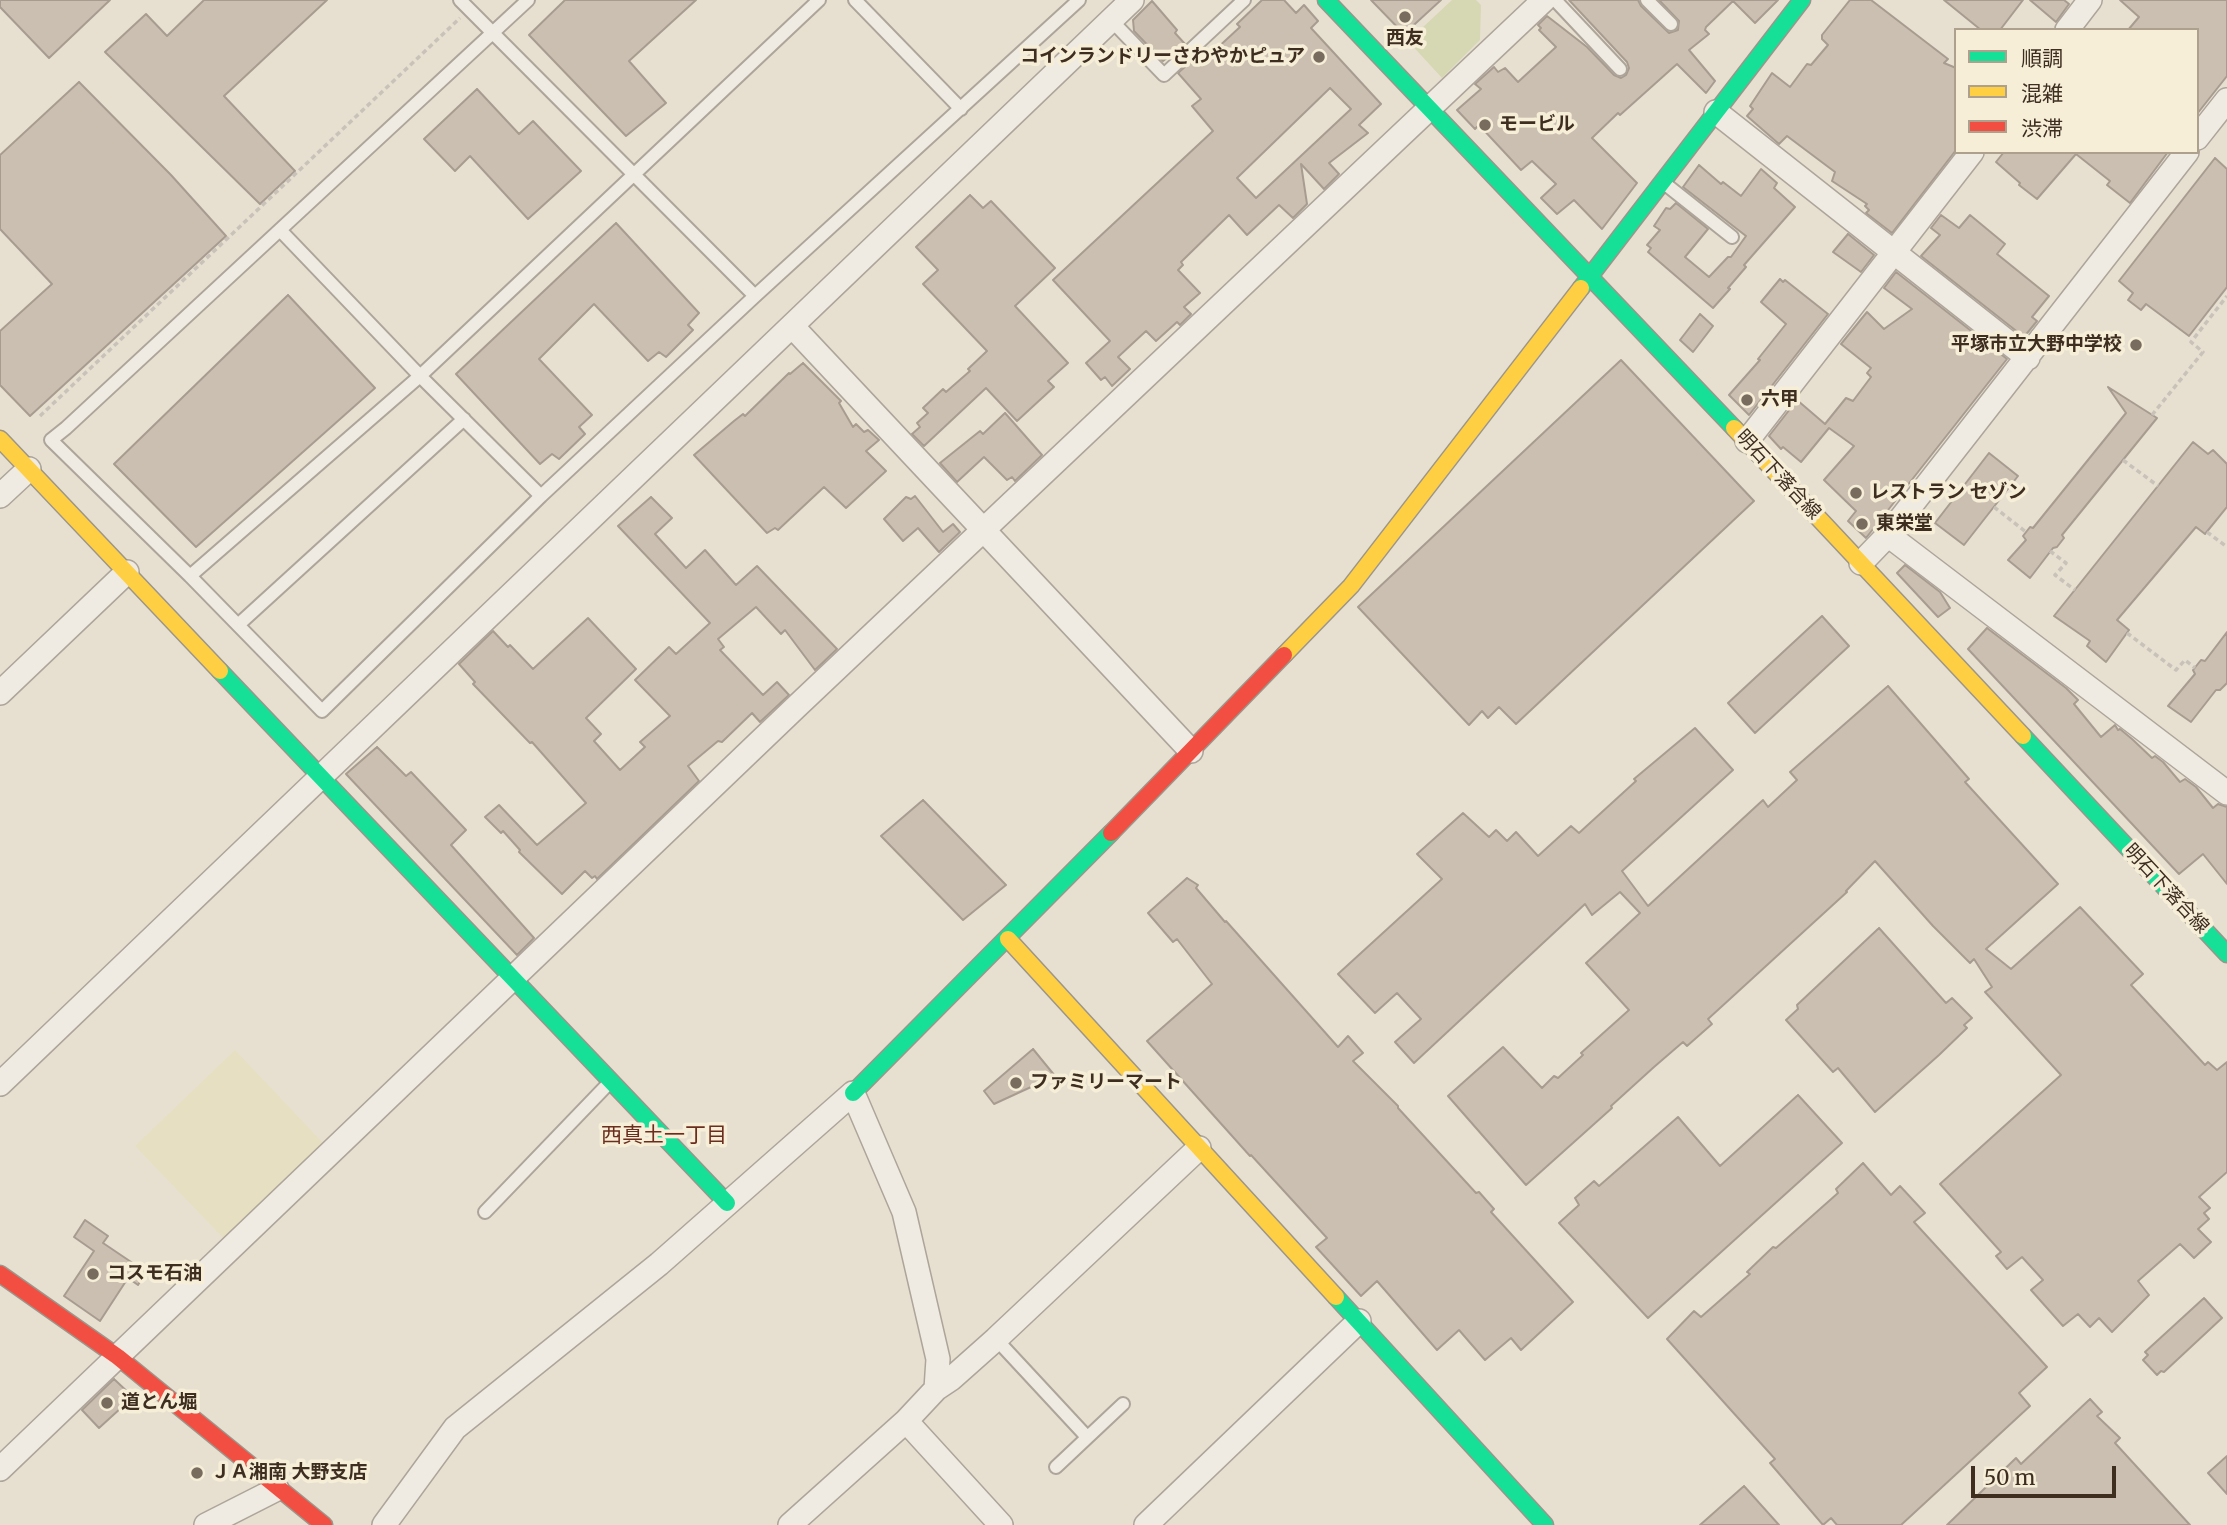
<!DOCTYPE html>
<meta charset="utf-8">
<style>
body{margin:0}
#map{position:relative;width:2227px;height:1525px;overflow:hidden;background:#e7e0d1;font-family:Merriweather,"Noto Sans JP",serif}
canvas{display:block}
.legend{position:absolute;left:1954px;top:28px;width:245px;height:126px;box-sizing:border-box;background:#f7eed8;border:2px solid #ada18e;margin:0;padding:9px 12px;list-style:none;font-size:21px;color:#3d2e20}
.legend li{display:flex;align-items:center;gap:14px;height:35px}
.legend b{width:35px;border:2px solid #ada18e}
.scale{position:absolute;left:1971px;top:1466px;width:145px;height:32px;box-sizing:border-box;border:4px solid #3d2e20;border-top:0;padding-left:9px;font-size:21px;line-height:24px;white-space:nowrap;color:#3d2e20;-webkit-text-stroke:5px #f7eed8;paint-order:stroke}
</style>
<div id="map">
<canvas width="2227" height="1525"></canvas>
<ul class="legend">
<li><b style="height:9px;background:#16e098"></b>順調</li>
<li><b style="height:9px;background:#ffcf43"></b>混雑</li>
<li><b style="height:9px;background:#f24e42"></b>渋滞</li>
</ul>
<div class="scale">50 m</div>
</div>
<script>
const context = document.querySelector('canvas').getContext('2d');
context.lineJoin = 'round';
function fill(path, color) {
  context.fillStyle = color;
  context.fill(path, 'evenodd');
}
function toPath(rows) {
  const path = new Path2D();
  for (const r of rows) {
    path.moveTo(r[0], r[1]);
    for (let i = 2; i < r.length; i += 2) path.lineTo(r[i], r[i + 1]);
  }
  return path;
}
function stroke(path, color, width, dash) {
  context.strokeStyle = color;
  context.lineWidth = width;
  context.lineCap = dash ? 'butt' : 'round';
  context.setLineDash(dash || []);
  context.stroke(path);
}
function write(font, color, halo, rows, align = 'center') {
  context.font = font + ' Merriweather,"Noto Sans JP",serif';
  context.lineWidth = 7;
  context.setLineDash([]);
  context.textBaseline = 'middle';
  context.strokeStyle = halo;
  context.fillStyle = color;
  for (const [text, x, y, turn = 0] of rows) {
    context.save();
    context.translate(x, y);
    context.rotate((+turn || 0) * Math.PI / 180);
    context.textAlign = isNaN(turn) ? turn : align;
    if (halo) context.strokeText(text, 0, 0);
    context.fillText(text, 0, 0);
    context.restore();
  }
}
const farmland = toPath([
 [235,1050,327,1147,227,1242,135,1146]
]);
const green = toPath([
 [1452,0,1476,0,1481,5,1480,40,1442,78,1408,41]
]);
const building = toPath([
 [0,0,110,0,49,58,0,7,0,0],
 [204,0,327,0,224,96,295,171,260,204,105,52,146,14,167,36,204,0],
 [565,0,696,0,629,61,666,103,626,136,529,35,565,0],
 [1262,0,1284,0,1296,13,1304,5,1318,21,1311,28,1381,104,1359,125,1368,133,1329,163,1339,174,1324,189,1301,164,1307,204,1293,218,1279,205,1247,235,1229,215,1181,262,1183,265,1178,270,1200,293,1184,307,1191,314,1180,325,1177,322,1156,341,1146,331,1118,357,1130,369,1112,386,1105,377,1101,380,1086,363,1110,341,1053,280,1213,131,1192,106,1201,99,1178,73,1196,57,1201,63,1240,27,1237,24,1262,0],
 [1330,88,1351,109,1256,198,1237,178,1330,88],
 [1371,0,1441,0,1404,34,1371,0],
 [1569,0,1638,0,1641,6,1669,33,1678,30,1679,21,1659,0,1778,0,1755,23,1733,1,1706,27,1705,30,1709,34,1689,50,1715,81,1706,93,1677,64,1620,115,1618,113,1592,138,1637,183,1602,229,1574,200,1557,214,1541,198,1556,184,1532,161,1521,170,1479,125,1475,129,1457,110,1481,89,1475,84,1494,67,1498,72,1505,68,1518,82,1556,47,1539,30,1541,28,1538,25,1547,16,1587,47,1614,75,1621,78,1626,75,1629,68,1627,62,1569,0],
 [1850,0,1871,0,1948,59,1944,63,1956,68,1956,150,1892,233,1866,213,1869,210,1865,206,1867,204,1832,181,1835,172,1787,136,1779,144,1747,116,1753,109,1750,106,1772,73,1790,87,1807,64,1811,65,1828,45,1822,39,1822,35,1850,0],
 [1944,0,2023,0,2000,30,1981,30,1944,0],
 [2030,0,2064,0,2069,4,2056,22,2030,0],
 [2120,0,2227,0,2227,76,2197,114,2197,30,2128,30,2139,17,2120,0],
 [1152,1,1177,30,1175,33,1185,44,1163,61,1134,31,1133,20,1152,1],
 [79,82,171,175,226,236,30,416,0,385,0,331,52,284,0,229,0,155,79,82],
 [477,89,519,134,533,121,581,171,528,219,470,156,455,171,424,139,477,89],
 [2004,152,2168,152,2130,203,2107,185,2110,181,2076,154,2037,199,2019,185,2020,183,1996,162,2004,152],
 [2215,158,2227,169,2227,287,2189,336,2146,304,2141,310,2128,300,2133,293,2119,281,2215,158],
 [1699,165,1721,184,1723,182,1741,196,1761,169,1777,183,1774,188,1795,207,1744,265,1746,267,1728,288,1730,289,1713,308,1648,252,1651,248,1647,245,1660,230,1654,226,1666,208,1670,209,1676,203,1708,229,1685,257,1709,277,1728,257,1731,257,1746,236,1683,187,1699,165],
 [970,195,983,208,991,201,1055,268,1015,306,1068,363,1048,381,1054,387,1017,421,986,388,924,446,912,434,920,427,917,423,928,413,923,408,943,389,946,392,970,371,968,369,987,351,923,284,938,270,916,247,970,195],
 [1941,215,1959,228,1970,215,2005,244,1997,254,2049,296,2032,317,2037,321,2024,337,1921,256,1940,235,1931,228,1941,215],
 [616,223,699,313,688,325,693,330,666,357,659,352,648,361,594,304,539,359,592,415,579,427,585,434,559,459,552,454,540,464,456,374,616,223],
 [1848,234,1874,255,1861,272,1833,252,1848,234],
 [1896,272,2007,359,1866,538,1848,521,1856,511,1824,480,1854,446,1829,428,1801,462,1783,447,1781,449,1769,436,1797,400,1825,424,1846,398,1853,401,1871,377,1867,373,1871,368,1841,344,1867,312,1884,329,1912,309,1884,288,1896,272],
 [1780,279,1783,282,1785,280,1828,314,1749,415,1729,395,1760,360,1758,359,1786,324,1761,302,1780,279],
 [288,295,375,388,196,547,114,464,288,295],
 [1700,314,1713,326,1693,352,1680,340,1700,314],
 [1621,360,1754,501,1516,724,1499,707,1488,718,1482,711,1469,725,1358,607,1621,360],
 [803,363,841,401,839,403,853,427,856,424,864,432,868,430,879,440,866,451,886,471,846,508,824,487,778,530,775,528,767,533,694,455,734,421,743,414,745,416,789,373,790,374,803,363],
 [2108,387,2157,418,2062,535,2064,538,2057,547,2053,548,2030,578,2008,560,2026,540,2023,536,2030,527,2033,528,2126,413,2108,387],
 [1005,413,1042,455,1015,481,1012,477,1007,480,984,457,957,482,940,463,980,431,983,434,1005,413],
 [2193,442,2208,454,2213,450,2227,464,2227,507,2205,534,2196,527,2117,620,2129,630,2106,662,2087,646,2090,641,2054,616,2193,442],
 [1989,453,2018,476,1964,545,1935,523,1989,453],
 [915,496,943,532,953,524,960,532,939,552,918,528,903,541,884,519,906,497,911,499,915,496],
 [651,497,672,518,655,534,686,568,705,550,736,585,757,566,837,649,815,670,785,630,781,634,756,607,718,639,724,647,720,650,763,695,777,682,789,695,760,722,752,713,722,742,718,741,688,766,699,781,597,879,595,876,592,878,585,871,562,894,519,852,520,850,503,831,501,833,485,817,499,805,537,845,586,803,532,742,530,743,473,684,475,682,459,664,493,631,508,647,510,645,533,669,588,618,636,669,586,718,601,734,594,741,620,770,645,747,640,742,670,716,635,680,669,647,676,654,710,623,618,526,651,497],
 [1905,565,1940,592,1950,608,1938,617,1897,573,1905,565],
 [1822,616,1849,646,1755,733,1728,703,1822,616],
 [1987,628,2066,688,2078,700,2074,704,2101,737,2115,725,2118,730,2120,729,2132,739,2152,758,2155,756,2163,762,2180,782,2185,779,2196,787,2213,808,2218,804,2227,807,2227,884,2203,854,2179,874,1968,649,1987,628],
 [2227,632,2227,683,2220,690,2216,690,2191,722,2168,706,2195,674,2193,670,2201,660,2205,661,2227,632],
 [1888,686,1969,779,1965,782,2058,884,1986,949,2011,969,2080,907,2143,974,2131,985,2205,1065,2208,1062,2217,1070,2227,1062,2227,1172,2199,1197,2210,1208,2204,1213,2209,1219,2198,1229,2211,1242,2194,1258,2180,1244,2138,1281,2149,1295,2112,1332,2099,1318,2090,1327,2078,1314,2063,1326,2031,1290,2043,1280,2022,1257,2007,1269,1996,1256,2001,1252,1940,1184,2061,1075,1985,992,1992,987,1974,959,1970,963,1933,926,1875,861,1846,891,1847,892,1708,1019,1712,1024,1687,1046,1683,1042,1654,1067,1611,1106,1612,1108,1526,1185,1448,1096,1503,1047,1542,1088,1554,1076,1558,1078,1583,1055,1581,1053,1629,1010,1586,963,1640,913,1620,892,1592,915,1585,904,1414,1063,1395,1042,1421,1019,1397,993,1375,1013,1338,974,1442,879,1417,854,1463,813,1489,837,1496,830,1507,841,1516,832,1538,856,1571,826,1579,833,1636,781,1634,779,1695,728,1733,770,1622,871,1648,906,1763,800,1768,807,1797,780,1790,772,1888,686],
 [377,747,406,776,411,772,466,830,451,845,534,938,517,955,346,774,377,747],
 [923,800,1006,885,963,920,881,836,923,800],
 [1187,878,1198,885,1196,888,1225,922,1226,921,1338,1047,1348,1036,1363,1053,1353,1061,1398,1106,1398,1108,1476,1193,1479,1192,1494,1209,1491,1212,1573,1302,1521,1350,1511,1338,1485,1360,1459,1330,1437,1350,1377,1281,1361,1296,1316,1247,1327,1238,1251,1155,1250,1156,1147,1041,1212,984,1177,939,1173,942,1148,913,1187,878],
 [1879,928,1946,1003,1952,998,1972,1018,1964,1025,1967,1028,1939,1055,1875,1112,1838,1068,1833,1072,1786,1020,1798,1009,1797,1005,1879,928],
 [1033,1049,1055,1076,994,1104,984,1091,1033,1049],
 [1798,1095,1842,1143,1648,1318,1559,1223,1579,1205,1575,1198,1594,1181,1599,1186,1678,1117,1720,1166,1798,1095],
 [1863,1163,1891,1195,1900,1186,1925,1213,1914,1222,2047,1367,2019,1393,2030,1406,1901,1525,1837,1525,1831,1518,1823,1525,1770,1463,1775,1459,1667,1339,1694,1311,1701,1317,1750,1274,1747,1272,1773,1247,1776,1248,1838,1193,1836,1189,1863,1163],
 [85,1220,108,1236,103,1243,146,1272,138,1285,128,1278,100,1321,64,1296,94,1251,74,1237,85,1220],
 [2204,1298,2222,1318,2164,1372,2161,1371,2157,1375,2143,1360,2148,1355,2145,1352,2204,1298],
 [114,1379,133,1397,99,1428,82,1410,114,1379],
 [2090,1399,2102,1412,2097,1416,2120,1438,2115,1443,2190,1525,1947,1525,2016,1458,2021,1464,2090,1399],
 [2227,1456,2227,1494,2208,1473,2227,1456],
 [1744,1486,1779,1525,1700,1525,1744,1486]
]);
const path = toPath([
 [2152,415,2203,352,2191,342,2227,296],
 [40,416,460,18],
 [2123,460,2158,486],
 [1994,507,2026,532],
 [2207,532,2227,547],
 [2050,551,2066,563,2055,575,2075,590],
 [2127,633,2176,670,2185,660,2195,668]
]);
const lane = toPath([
 [460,0,755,296],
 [819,0,420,376,190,576,322,711,541,496,755,296,1079,0],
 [855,0,961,109],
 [1555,0,1620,69],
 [1647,0,1671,24],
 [1111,20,1164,75,1244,0],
 [1664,183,1732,237],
 [280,230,420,376,541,496],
 [190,576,51,440,66,428,528,0],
 [238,625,464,419],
 [485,1212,611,1081],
 [996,1339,1087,1437],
 [1056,1467,1123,1404]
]);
const street = toPath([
 [2067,30,2090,0],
 [1716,112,2028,358],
 [2197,138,2227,100],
 [792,326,1191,751],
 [1747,441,1972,152],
 [0,496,29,469],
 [1888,535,2187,152],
 [1861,563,1888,535,2227,793],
 [0,693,127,572],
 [0,1084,1132,0],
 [936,1389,951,1379,996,1339,1199,1148],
 [906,1421,1001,1525],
 [0,1469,796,707,1544,0],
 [206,1525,277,1489],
 [384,1525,455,1428,659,1264,853,1093,904,1212,938,1359,936,1389,906,1421,790,1525],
 [1146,1525,1359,1321]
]);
const fast = toPath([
 [1326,0,1734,428],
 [1581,288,1802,0],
 [220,671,727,1203],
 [2023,736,2227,954],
 [853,1093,1111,833],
 [1336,1297,1545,1525]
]);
const slow = toPath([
 [1734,428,2023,736],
 [0,439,220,671],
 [1284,655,1351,586,1581,288],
 [1008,939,1336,1297]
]);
const jam = toPath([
 [1111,833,1284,655],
 [0,1274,118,1357,324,1525]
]);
const markers = [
 [1405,17,7,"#786c5e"],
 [1319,57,7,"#786c5e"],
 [1485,125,7,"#786c5e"],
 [2136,345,7,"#786c5e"],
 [1747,400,7,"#786c5e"],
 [1856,493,7,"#786c5e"],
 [1862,524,7,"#786c5e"],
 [1016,1083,7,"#786c5e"],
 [93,1274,7,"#786c5e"],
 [107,1403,7,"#786c5e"],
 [197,1473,7,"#786c5e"]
];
const poiNames = [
 ["西友",1405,39,"center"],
 ["コインランドリーさわやかピュア",1305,57,"right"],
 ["モービル",1499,125],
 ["平塚市立大野中学校",2122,345,"right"],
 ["六甲",1761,400],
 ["レストラン セゾン",1870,493],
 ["東栄堂",1876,524],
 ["ファミリーマート",1030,1083],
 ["コスモ石油",107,1274],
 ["道とん堀",121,1403],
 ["ＪＡ湘南 大野支店",211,1473]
];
const streetNames = [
 ["明石下落合線",1778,475,47],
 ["明石下落合線",2166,889,47]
];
const neighbourhoodNames = [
 ["西真土一丁目",664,1136]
];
fill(farmland, '#e6dfc2');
fill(green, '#d6d7b3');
fill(building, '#cbbfb2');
stroke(building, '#a89c90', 2);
stroke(lane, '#ada599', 16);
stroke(street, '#ada599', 26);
stroke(fast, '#9c958a', 19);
stroke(slow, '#9c958a', 19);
stroke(jam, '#9c958a', 19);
stroke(path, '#c8c2b9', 3.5, [5, 3.5]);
stroke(lane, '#efebe3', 12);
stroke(street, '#efebe3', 23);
stroke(fast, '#16e098', 16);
stroke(slow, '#ffcf43', 16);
stroke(jam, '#f24e42', 16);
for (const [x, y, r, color] of markers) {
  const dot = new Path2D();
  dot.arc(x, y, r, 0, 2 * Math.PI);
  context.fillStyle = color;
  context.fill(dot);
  stroke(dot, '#f7eed8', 2.5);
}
write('bold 19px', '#3d2e20', '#f7eed8', poiNames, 'left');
write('19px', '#3d2e20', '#f7eed8', streetNames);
write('21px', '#6b2e1e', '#f7eed8', neighbourhoodNames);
</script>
